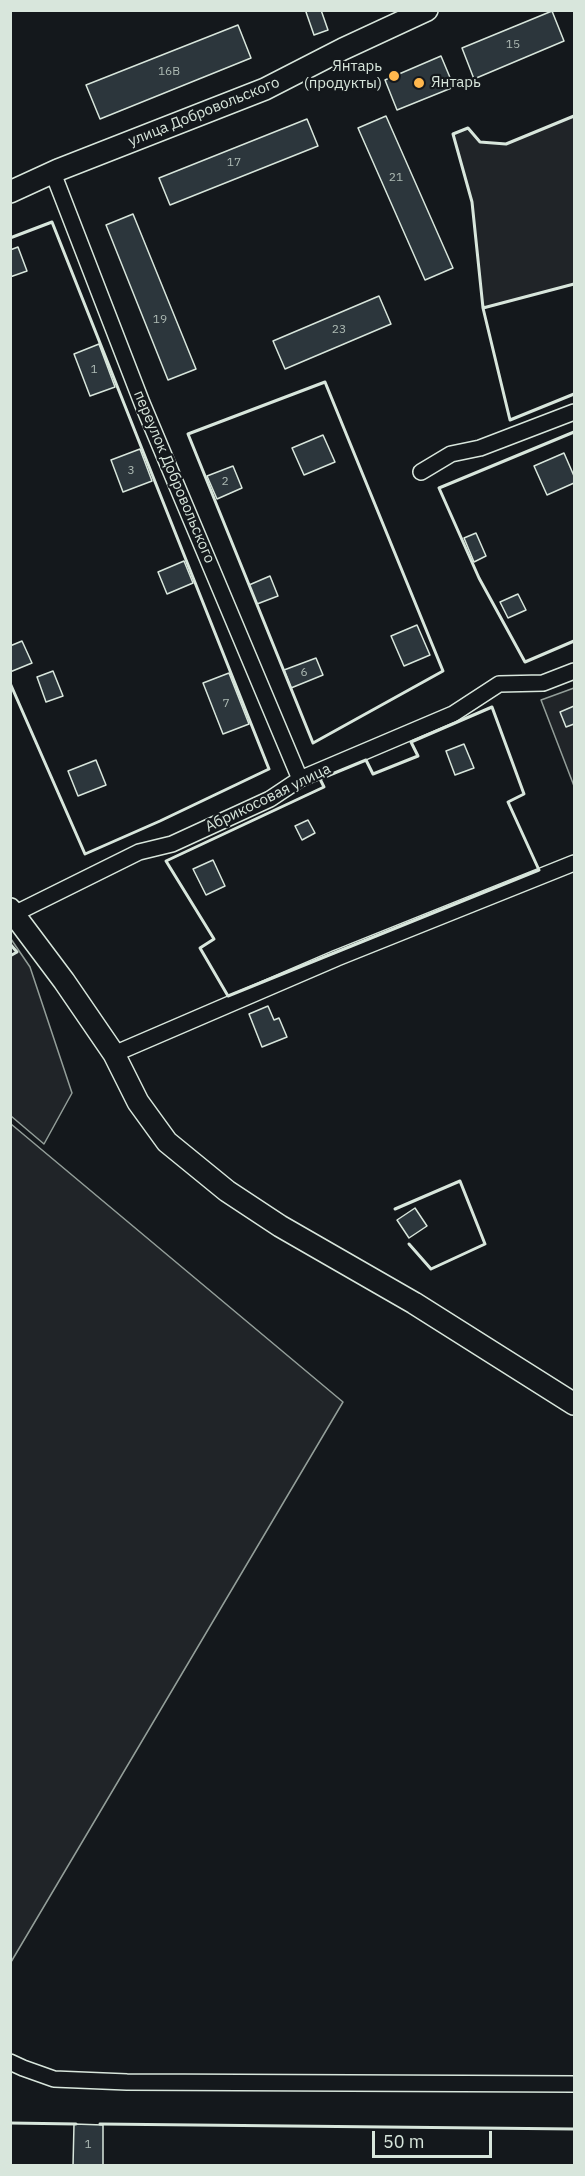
<!DOCTYPE html>
<meta charset="utf-8">
<style>
body{margin:0}
#map{position:relative;width:585px;height:2176px;overflow:hidden;background:#14181c;font-family:"IBM Plex Sans",sans-serif}
canvas{display:block}
.frame{position:absolute;inset:0;border:12px solid #d8e6dc;pointer-events:none}
.scale{position:absolute;left:372px;top:2131px;width:120px;height:27px;box-sizing:border-box;border:3px solid #d8e6dc;border-top:0;padding-left:8px;font-size:18px;line-height:21px;white-space:nowrap;color:#d8e6dc;-webkit-text-stroke:4px #14181c;paint-order:stroke}
</style>
<div id="map">
<canvas width="585" height="2176"></canvas>
<div class="frame"></div>
<div class="scale">50 m</div>
</div>
<script>
const context = document.querySelector('canvas').getContext('2d');
context.lineJoin = 'round';
function fill(path, color) {
  context.fillStyle = color;
  context.fill(path, 'evenodd');
}
function toPath(rows) {
  const path = new Path2D();
  for (const r of rows) {
    path.moveTo(r[0], r[1]);
    for (let i = 2; i < r.length; i += 2) path.lineTo(r[i], r[i + 1]);
  }
  return path;
}
function stroke(path, color, width, dash) {
  context.strokeStyle = color;
  context.lineWidth = width;
  context.lineCap = dash ? 'butt' : 'round';
  context.setLineDash(dash || []);
  context.stroke(path);
}
function write(font, color, halo, rows, align = 'center') {
  context.font = font + ' "IBM Plex Sans",sans-serif';
  context.lineWidth = 4.5;
  context.setLineDash([]);
  context.textBaseline = 'middle';
  context.strokeStyle = halo;
  context.fillStyle = color;
  for (const [text, x, y, turn = 0] of rows) {
    context.save();
    context.translate(x, y);
    context.rotate((+turn || 0) * Math.PI / 180);
    context.textAlign = isNaN(turn) ? turn : align;
    if (halo) context.strokeText(text, 0, 0);
    context.fillText(text, 0, 0);
    context.restore();
  }
}
const green = toPath([
 [574,116,574,284,483,308,472,202,453,134,468,128,480,142,506,144,574,116],
 [574,688,574,786,541,700,574,688],
 [11,939,30,967,72,1093,44,1144,11,1116,11,939],
 [11,1124,343,1402,11,1962,11,1124]
]);
const building = toPath([
 [309,10,321,10,328,30,314,35,306,12,309,10],
 [552,11,564,41,474,79,462,48,552,11],
 [238,25,251,58,100,119,86,85,238,25],
 [441,56,454,87,397,110,385,80,441,56],
 [386,116,453,268,425,280,358,128,386,116],
 [307,119,318,146,170,205,159,178,307,119],
 [133,214,196,369,168,380,106,225,133,214],
 [18,247,27,271,10,277,10,250,18,247],
 [379,296,391,324,285,369,273,341,379,296],
 [99,344,115,387,90,396,74,354,99,344],
 [323,435,335,462,304,475,292,448,323,435],
 [140,449,152,481,123,492,111,460,140,449],
 [564,453,574,476,574,483,547,495,534,466,564,453],
 [233,466,242,488,217,499,207,476,233,466],
 [476,533,486,556,474,562,464,538,476,533],
 [184,561,193,583,167,594,158,572,184,561],
 [270,576,278,596,257,604,249,585,270,576],
 [518,594,526,610,508,618,500,602,518,594],
 [417,625,430,655,404,666,391,636,417,625],
 [22,641,32,663,10,672,10,646,22,641],
 [316,658,323,675,291,688,284,670,316,658],
 [53,671,63,696,46,702,37,677,53,671],
 [229,673,249,724,223,734,203,683,229,673],
 [574,706,574,724,566,727,560,712,574,706],
 [464,744,474,768,455,775,446,751,464,744],
 [96,760,106,785,78,796,68,771,96,760],
 [308,820,315,833,302,840,295,826,308,820],
 [213,860,225,886,206,895,193,869,213,860],
 [268,1006,274,1020,279,1018,287,1037,262,1047,249,1014,268,1006],
 [415,1208,427,1226,409,1238,397,1220,415,1208],
 [74,2124,103,2125,103,2166,73,2166,74,2124]
]);
const street = toPath([
 [53,173,142,403,300,779],
 [421,472,451,454,480,448,574,412],
 [14,914,139,852,172,844,270,799,300,779,453,714,499,684,543,683,574,671],
 [114,1054,337,958,574,863],
 [10,2062,23,2068,54,2079,127,2082,574,2084]
]);
const secondary = toPath([
 [10,192,58,170,265,89,343,49,427,10],
 [10,909,64,981,114,1054,138,1102,167,1142,227,1191,280,1226,414,1303,574,1404]
]);
const wall = toPath([
 [574,116,506,144,480,142,468,128,453,134,472,202,483,308,574,284],
 [10,238,52,222,269,769,160,821,85,854,10,683],
 [484,307,483,308,510,420,574,394],
 [325,382,443,671,313,743,188,434,325,382],
 [574,432,439,488,479,578,525,662,574,641],
 [492,707,524,794,508,802,539,870,228,996,200,948,214,939,166,861,324,787,320,779,366,760,373,774,418,756,411,742,492,707],
 [10,944,17,952,10,956],
 [395,1209,460,1181,485,1244,431,1269,409,1244],
 [10,2123,76,2124],
 [100,2124,574,2129]
]);
const markers = [
 [394,76,6,"#ffb74d"],
 [419,83,6,"#ffb74d"]
];
const numberNames = [
 ["15",513,45],
 ["16В",169,72],
 ["17",234,163],
 ["21",396,178],
 ["19",160,320],
 ["23",339,330],
 ["1",94,370],
 ["3",131,471],
 ["2",225,482],
 ["6",304,673],
 ["7",226,704],
 ["1",88,2145]
];
const poiNames = [
 ["Янтарь",382,67],
 ["(продукты)",382,84],
 ["Янтарь",431,83,"left"]
];
const streetNames = [
 ["улица Добровольского",204,112,-22],
 ["переулок Добровольского",174,477,67],
 ["Абрикосовая улица",268,798,-26]
];
fill(green, '#202428');
stroke(green, '#939e99', 1.5);
fill(building, '#2c363c');
stroke(building, '#d8e6dc', 1.5);
stroke(street, '#d8e6dc', 18);
stroke(secondary, '#d8e6dc', 24);
stroke(street, '#14181c', 15);
stroke(secondary, '#14181c', 21);
stroke(wall, '#d8e6dc', 3);
for (const [x, y, r, color] of markers) {
  const dot = new Path2D();
  dot.arc(x, y, r, 0, 2 * Math.PI);
  context.fillStyle = color;
  context.fill(dot);
  stroke(dot, '#14181c', 2);
}
write('12px', '#adbab4', null, numberNames);
write('15px', '#d8e6dc', '#14181c', poiNames, 'right');
write('15px', '#d8e6dc', '#14181c', streetNames);
</script>
